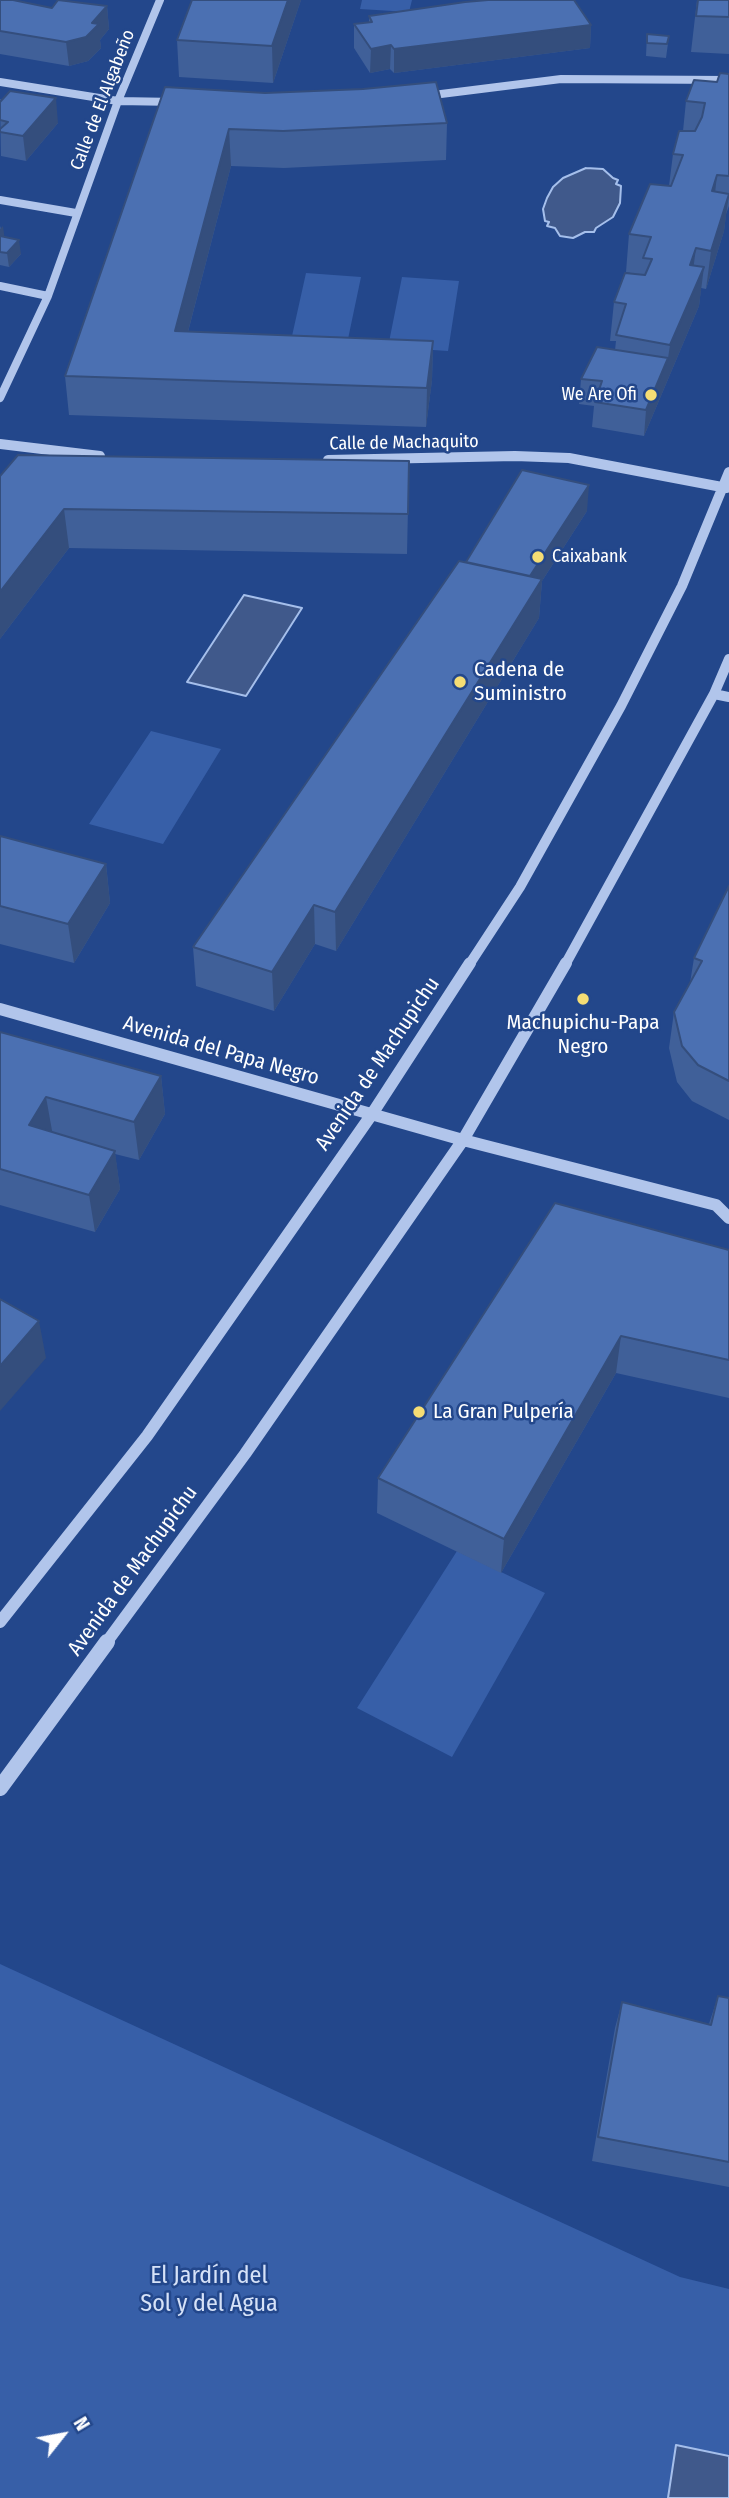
<!DOCTYPE html>
<meta charset="utf-8">
<style>
body{margin:0}
#map{position:relative;width:729px;height:2498px;overflow:hidden;background:#23478b;font-family:"Fira Sans Condensed",sans-serif}
canvas{display:block}
.north{position:absolute;left:28px;top:2400px;width:70px;height:70px;-webkit-text-stroke:5px #23478b;paint-order:stroke;rotate:59deg;font-size:19px;font-weight:700;line-height:28px;text-align:center;color:#fff}
.north::after{content:'';display:block;margin:auto;width:24px;height:32px;background:#fff;clip-path:polygon(50% 0,100% 100%,50% 72%,0 100%)}
</style>
<div id="map">
<canvas width="729" height="2498"></canvas>
<div class="north">N</div>
</div>
<script>
const context = document.querySelector('canvas').getContext('2d');
context.lineJoin = 'round';
function fill(path, color) {
  context.fillStyle = color;
  context.fill(path, 'evenodd');
}
function toPath(rows) {
  const path = new Path2D();
  for (const r of rows) {
    path.moveTo(r[0], r[1]);
    for (let i = 2; i < r.length; i += 2) path.lineTo(r[i], r[i + 1]);
  }
  return path;
}
function stroke(path, color, width, dash) {
  context.strokeStyle = color;
  context.lineWidth = width;
  context.lineCap = dash ? 'butt' : 'round';
  context.setLineDash(dash || []);
  context.stroke(path);
}
function write(font, color, halo, rows, align = 'center') {
  context.font = font + ' "Fira Sans Condensed",sans-serif';
  context.lineWidth = 5;
  context.setLineDash([]);
  context.textBaseline = 'middle';
  context.strokeStyle = halo;
  context.fillStyle = color;
  for (const [text, x, y, turn = 0] of rows) {
    context.save();
    context.translate(x, y);
    context.rotate((+turn || 0) * Math.PI / 180);
    context.textAlign = isNaN(turn) ? turn : align;
    if (halo) context.strokeText(text, 0, 0);
    context.fillText(text, 0, 0);
    context.restore();
  }
}
const green = toPath([
 [362,0,412,0,409,12,360,9],
 [306,273,361,277,348,339,292,336],
 [402,277,459,281,448,351,388,347],
 [151,731,221,749,163,844,89,824],
 [457,1551,545,1593,452,1757,357,1708],
 [0,1964,680,2277,729,2289,729,2498,0,2498]
]);
const water = toPath([
 [586,168,603,169,613,178,618,180,616,184,621,186,620,203,613,217,596,228,594,232,585,232,573,238,560,236,555,228,547,226,549,222,545,221,543,209,547,198,553,187,563,178,586,168],
 [244,595,302,608,246,696,187,682,244,595],
 [676,2445,729,2456,729,2498,668,2498,676,2445]
]);
const minorFar3 = toPath([
 [0,82,118,101,177,102],
 [425,96,561,79,729,80],
 [0,200,76,213],
 [0,286,48,296],
 [0,398,48,296,118,101,160,0]
]);
const minorFar2 = toPath([
 [0,444,100,456],
 [328,460,515,456,569,458,727,488],
 [714,694,729,697],
 [469,965,520,887,621,706,682,586,729,472],
 [565,965,714,694,729,659]
]);
const minorFar1 = toPath([
 [0,1009,463,1140,716,1205,729,1218],
 [0,1622,147,1436,372,1114,470,963],
 [106,1643,245,1454,463,1140,566,963]
]);
const minor = toPath([
 [0,1788,107,1642]
]);
const wall = toPath([
 [0,0,52,8,107,6,109,29,100,40,101,48,88,61,69,66,0,54],
 [301,0,273,83,179,77,177,40],
 [697,0,729,0,729,54,691,52],
 [369,16,591,25,590,48,394,73,390,69,370,73,354,48,354,24,369,22],
 [647,34,669,36,666,58,646,56],
 [729,74,729,206,726,214,724,231,706,289,701,288,699,306,644,436,592,427,594,406,579,404,581,379,615,350,616,341,610,341,614,302,641,275,626,272,629,234,669,186,673,154,683,131,686,101],
 [165,87,447,123,446,160,284,168,231,166,188,332,433,341,432,380,426,427,69,415,65,376],
 [0,99,58,123,26,161,1,156],
 [0,226,4,237,21,254,9,267,0,265],
 [409,461,407,554,69,548,0,639,0,476],
 [587,511,542,581,539,618,336,951,315,944,274,1011,196,986,193,947,466,562],
 [0,836,106,864,110,903,74,963,0,944],
 [729,886,729,1120,692,1101,677,1082,669,1048,674,1012,690,983,694,958],
 [0,1032,161,1076,165,1114,139,1160,115,1154,120,1189,95,1232,0,1205],
 [722,1249,729,1250,729,1398,616,1373,501,1573,377,1513,378,1478],
 [718,1996,729,1998,729,2187,592,2161,615,2028,622,2002,709,2024]
]);
const shadedWall = toPath([
 [288,0,301,0,273,83,272,46],
 [107,6,109,29,100,40,101,48,88,61,69,66,66,42,92,23],
 [591,25,590,48,394,73,394,49],
 [391,45,390,69,370,73,371,49],
 [56,98,58,123,26,161,23,136],
 [229,129,231,166,178,370,175,331],
 [717,175,713,212,712,191],
 [729,194,724,231,706,289,711,251],
 [3,226,5,241,0,245,0,229],
 [19,240,21,254,9,267,7,253],
 [696,248,691,286,690,265],
 [704,267,699,306,644,436,646,410,668,358,670,345],
 [433,341,432,380,426,427,427,388],
 [589,485,587,511,542,581,539,618,336,951,335,912,522,588],
 [64,509,69,548,0,639,0,592],
 [106,864,110,903,74,963,68,924],
 [314,905,315,944,274,1011,272,972],
 [161,1076,165,1114,139,1160,134,1122],
 [46,1097,53,1136,29,1125],
 [115,1151,120,1189,95,1232,89,1195],
 [39,1321,46,1358,0,1411,0,1366],
 [621,1336,616,1373,501,1573,504,1539]
]);
const building = toPath([
 [0,0,13,0,52,8,58,0,107,6,92,23,99,24,86,37,66,42,0,31,0,0],
 [192,0,288,0,272,46,177,40,192,0],
 [488,0,574,0,591,25,394,49,391,45,371,49,354,24,372,22,369,16,465,2,488,0],
 [698,0,729,0,729,17,696,16,698,0],
 [647,34,669,36,667,44,647,43,647,34],
 [720,73,729,74,729,176,717,175,712,191,729,194,711,251,696,248,690,265,704,267,670,345,616,335,626,304,614,302,625,273,645,275,652,259,643,258,651,237,629,234,650,184,671,186,683,155,673,154,679,131,695,131,702,117,705,103,686,101,694,80,717,82,720,73],
 [436,82,447,123,283,131,229,129,175,331,433,341,427,388,65,376,165,87,265,93,363,89,436,82],
 [10,91,56,98,23,136,0,132,0,129,8,122,0,120,0,102,10,91],
 [0,236,19,240,7,253,0,252,0,236],
 [597,347,668,358,646,410,595,402,602,381,581,379,597,347],
 [18,455,409,461,408,514,64,509,0,592,0,476,18,455],
 [522,470,589,485,530,576,466,562,522,470],
 [459,561,542,579,335,912,314,905,272,972,193,947,459,561],
 [0,836,106,864,68,924,0,906,0,836],
 [729,886,729,1081,698,1065,682,1046,674,1012,702,961,694,958,729,886],
 [0,1032,161,1076,134,1122,46,1097,29,1125,115,1151,89,1195,0,1169,0,1032],
 [555,1203,729,1250,729,1360,621,1336,504,1539,378,1478,555,1203],
 [0,1299,39,1321,0,1366,0,1299],
 [718,1996,729,1998,729,2162,598,2137,622,2002,711,2025,718,1996]
]);
const markers = [
 [651,395,7,"#f5dd74"],
 [538,557,7,"#f5dd74"],
 [460,682,7,"#f5dd74"],
 [583,999,7,"#f5dd74"],
 [419,1412,7,"#f5dd74"]
];
const farStreetnames = [
 ["Calle de El Algabeño",103,100,-69],
 ["Calle de Machaquito",404,443,-1]
];
const farPoinames = [
 ["We Are Ofi",637,395],
 ["Caixabank",552,557,"left"]
];
const poiNames = [
 ["Cadena de",474,670],
 ["Suministro",474,694],
 ["Machupichu-Papa",583,1023,"center"],
 ["Negro",583,1047,"center"],
 ["La Gran Pulpería",433,1412]
];
const streetNames = [
 ["Avenida del Papa Negro",221,1051,16],
 ["Avenida de Machupichu",378,1064,-56],
 ["Avenida de Machupichu",133,1571,-54]
];
const nearParknames = [
 ["El Jardín del",209,2276],
 ["Sol y del Agua",209,2304]
];
fill(green, '#375fa8');
fill(water, '#40598b');
stroke(water, '#a5bfeb', 2);
stroke(minorFar3, '#b1c5eb', 8);
stroke(minorFar2, '#b1c5eb', 10);
stroke(minorFar1, '#b1c5eb', 12);
stroke(minor, '#b1c5eb', 16);
fill(wall, '#406099');
fill(shadedWall, '#344e7d');
fill(building, '#4b70b2');
stroke(building, '#344e7d', 2);
for (const [x, y, r, color] of markers) {
  const dot = new Path2D();
  dot.arc(x, y, r, 0, 2 * Math.PI);
  context.fillStyle = color;
  context.fill(dot);
  stroke(dot, '#23478b', 2.5);
}
write('18px', '#fff', '#23478b', farStreetnames);
write('18px', '#fff', '#23478b', farPoinames, 'right');
write('21px', '#fff', '#23478b', poiNames, 'left');
write('21px', '#fff', '#23478b', streetNames);
write('24px', '#d6e2f8', '#23478b', nearParknames);
</script>
